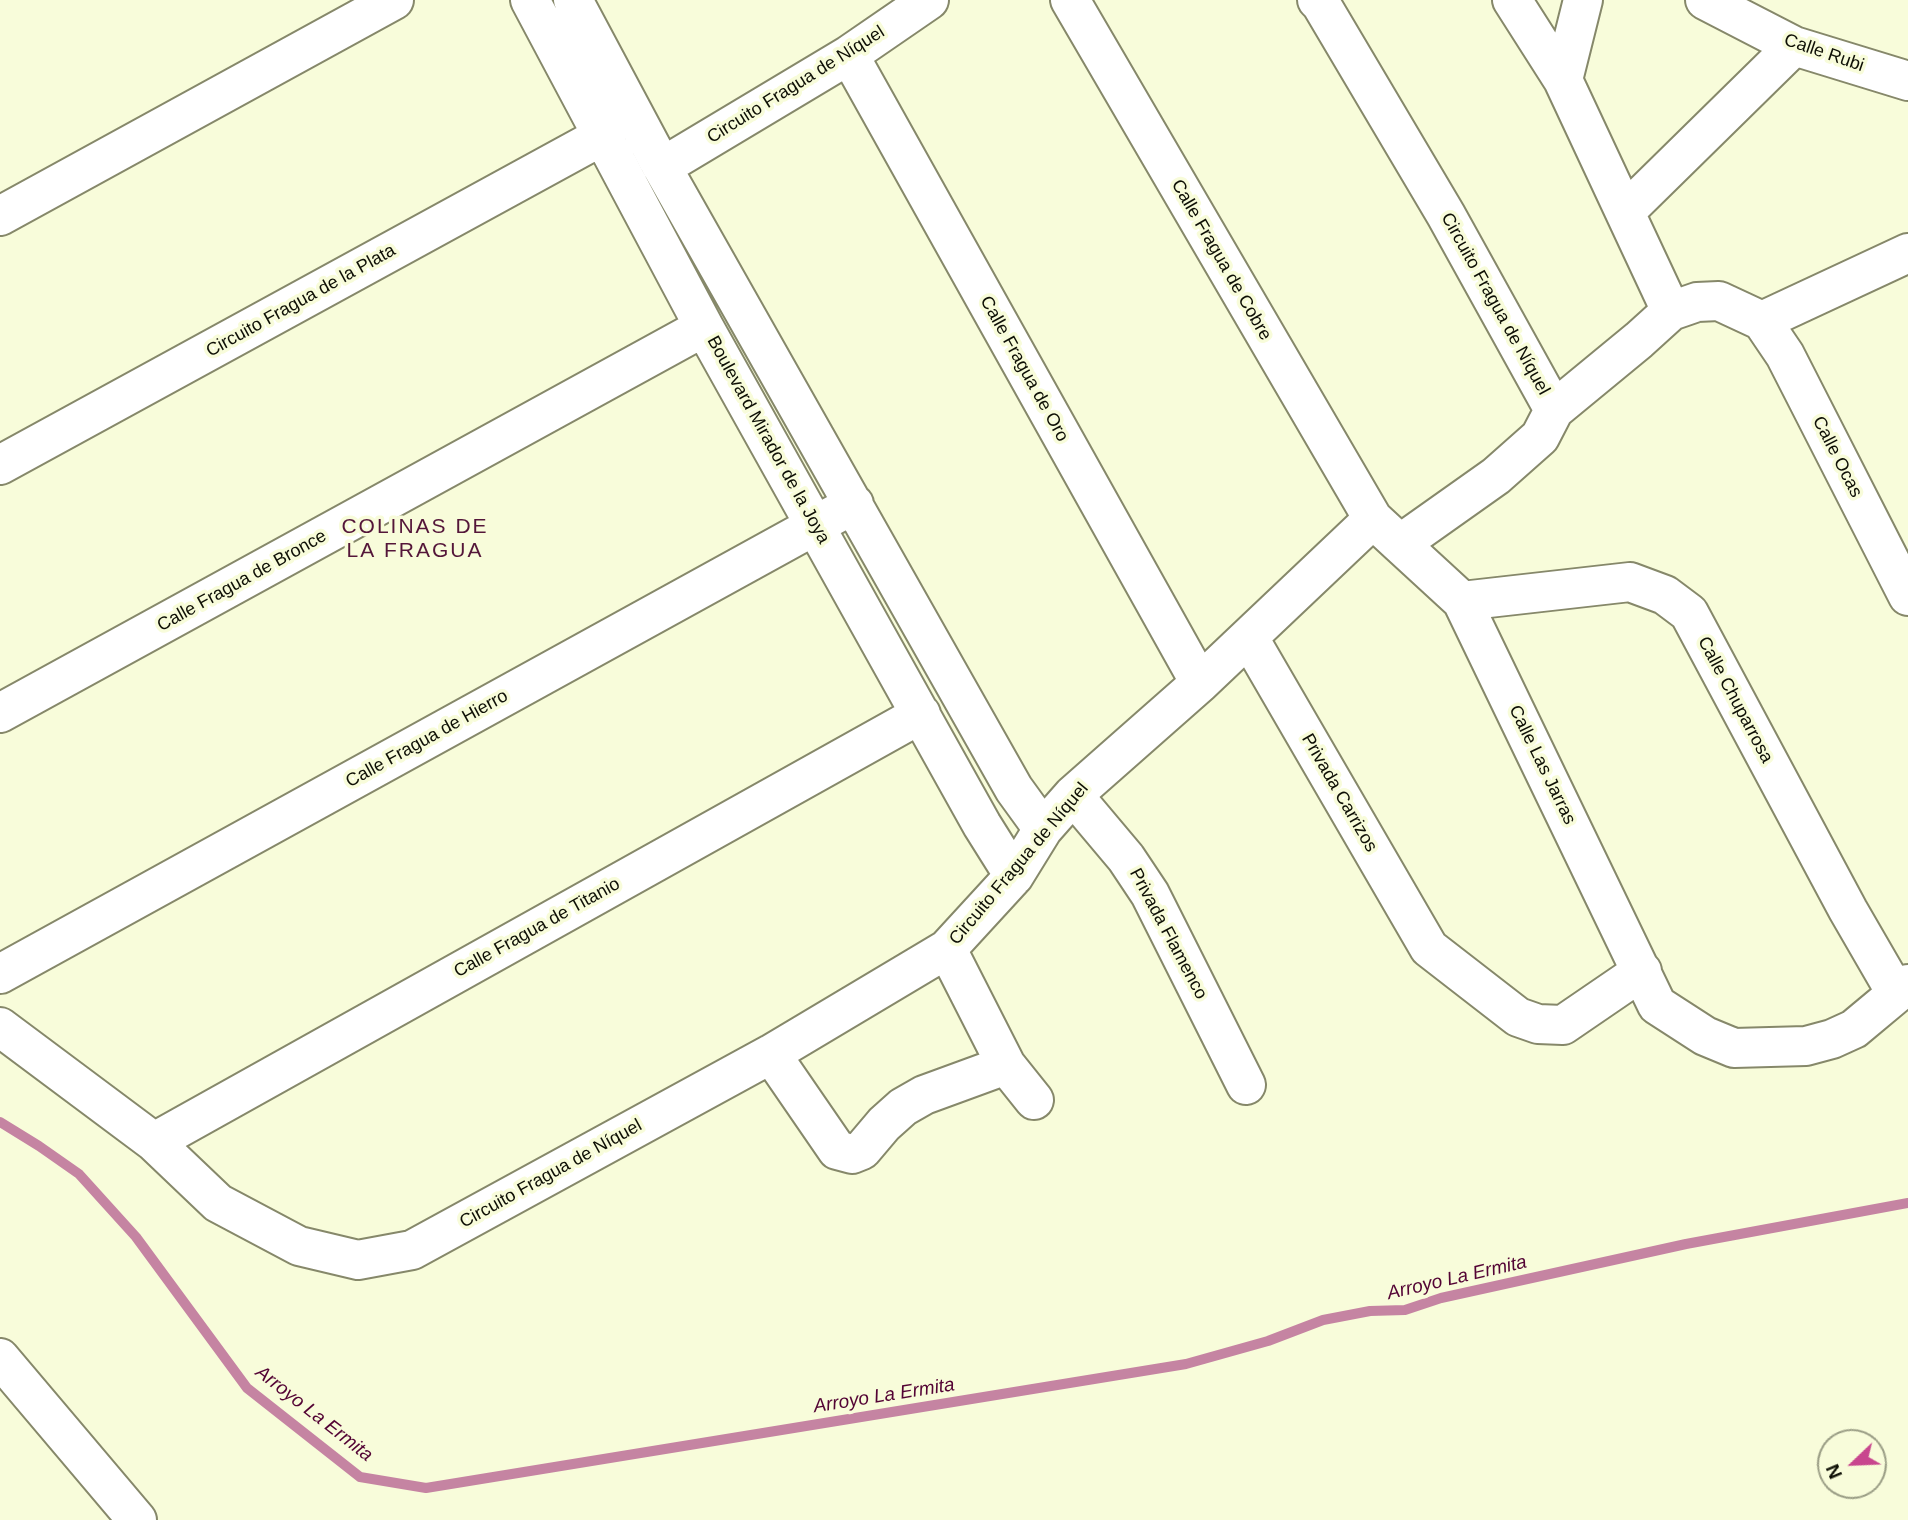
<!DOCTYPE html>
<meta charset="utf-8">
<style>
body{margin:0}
#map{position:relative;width:1908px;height:1520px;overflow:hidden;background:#f8fcda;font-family:Arial,sans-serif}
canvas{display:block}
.north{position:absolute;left:1817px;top:1429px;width:70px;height:70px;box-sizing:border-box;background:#f8fcda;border:2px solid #9a9d85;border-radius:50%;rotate:247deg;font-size:19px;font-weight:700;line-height:28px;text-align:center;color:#0e0f05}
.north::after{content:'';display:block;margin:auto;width:24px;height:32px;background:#c8468e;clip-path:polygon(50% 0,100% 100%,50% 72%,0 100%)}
</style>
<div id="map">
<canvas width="1908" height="1520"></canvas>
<div class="north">N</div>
</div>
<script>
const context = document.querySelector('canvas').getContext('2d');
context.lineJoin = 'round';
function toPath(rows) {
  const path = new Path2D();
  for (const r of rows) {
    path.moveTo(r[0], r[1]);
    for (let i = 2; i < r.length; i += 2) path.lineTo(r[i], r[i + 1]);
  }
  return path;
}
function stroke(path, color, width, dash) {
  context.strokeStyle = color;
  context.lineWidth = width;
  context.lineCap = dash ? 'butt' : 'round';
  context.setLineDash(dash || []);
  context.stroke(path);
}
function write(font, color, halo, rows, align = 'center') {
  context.font = font + ' Arial,sans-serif';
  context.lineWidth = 7;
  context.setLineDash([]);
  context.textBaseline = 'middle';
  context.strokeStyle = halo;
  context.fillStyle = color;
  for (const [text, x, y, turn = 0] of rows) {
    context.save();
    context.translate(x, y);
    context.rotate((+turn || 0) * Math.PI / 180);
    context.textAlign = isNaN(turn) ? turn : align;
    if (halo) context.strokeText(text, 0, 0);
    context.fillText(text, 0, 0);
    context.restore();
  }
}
const stream = toPath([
 [0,1122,39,1146,79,1174,136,1237,247,1388,360,1477,426,1488,1186,1364,1268,1341,1323,1320,1370,1311,1405,1310,1441,1298,1686,1244,1908,1203]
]);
const minor = toPath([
 [530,0,704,327,982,825,1014,876],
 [573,0,662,167,1014,789,1043,829],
 [1070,0,1373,519],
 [1317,0,1321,4,1446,215,1554,410],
 [1512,0,1563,80,1671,311],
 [1705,0,1794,46,1908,81],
 [849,55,1200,683],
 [1563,80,1583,0],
 [662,167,849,55,929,0],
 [1625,212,1794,46],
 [0,216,394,0],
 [1762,321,1785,355,1908,596],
 [0,465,602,136],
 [1400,544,1462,601,1657,1005,1705,1036,1734,1048,1806,1046,1832,1039,1854,1029,1908,984],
 [1462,601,1630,582,1665,595,1689,613,1848,910,1896,993],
 [1249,638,1429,948,1518,1017,1538,1024,1563,1025,1642,971],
 [0,713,704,327],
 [1073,795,1126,858,1150,894,1246,1085],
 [947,949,1006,1065,1034,1100],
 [0,974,854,504],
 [0,1027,154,1142,218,1203,299,1246,358,1260,412,1250,771,1054,947,949,1014,876,1043,829,1073,795,1200,683,1373,519,1400,544,1496,476,1540,437,1554,410,1639,340,1671,311,1697,302,1719,301,1762,321,1908,253],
 [771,1054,837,1150,852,1154,862,1150,884,1124,903,1107,924,1095,1006,1065],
 [154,1142,921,714],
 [0,1358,137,1520]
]);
const streetNames = [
 ["Calle Rubi",1824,53,19],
 ["Circuito Fragua de Níquel",796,85,-32],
 ["Calle Fragua de Cobre",1221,260,60],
 ["Circuito Fragua de la Plata",301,301,-29],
 ["Circuito Fragua de Níquel",1495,304,61],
 ["Calle Fragua de Oro",1024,369,61],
 ["Boulevard Mirador de la Joya",768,440,61],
 ["Calle Ocas",1837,457,63],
 ["Calle Fragua de Bronce",242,581,-29],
 ["Calle Chuparrosa",1735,700,62],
 ["Calle Fragua de Hierro",427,739,-29],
 ["Calle Las Jarras",1542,765,64],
 ["Privada Carrizos",1339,793,60],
 ["Circuito Fragua de Níquel",1019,864,-50],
 ["Calle Fragua de Titanio",537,928,-29],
 ["Privada Flamenco",1168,934,62],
 ["Circuito Fragua de Níquel",551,1174,-29]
];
const waterNames = [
 ["Arroyo La Ermita",1457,1278,-13],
 ["Arroyo La Ermita",884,1396,-9],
 ["Arroyo La Ermita",314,1414,38]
];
const quarterNames = [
 ["COLINAS DE",415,527],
 ["LA FRAGUA",415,551]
];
stroke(stream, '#c584a2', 10);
stroke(minor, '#86886a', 42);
stroke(minor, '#fff', 38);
write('18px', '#0e0f05', '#f8fcda', streetNames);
write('italic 19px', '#530334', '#f8fcda', waterNames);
context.letterSpacing = '2px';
write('21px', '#541639', '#f8fcda', quarterNames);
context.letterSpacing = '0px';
</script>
